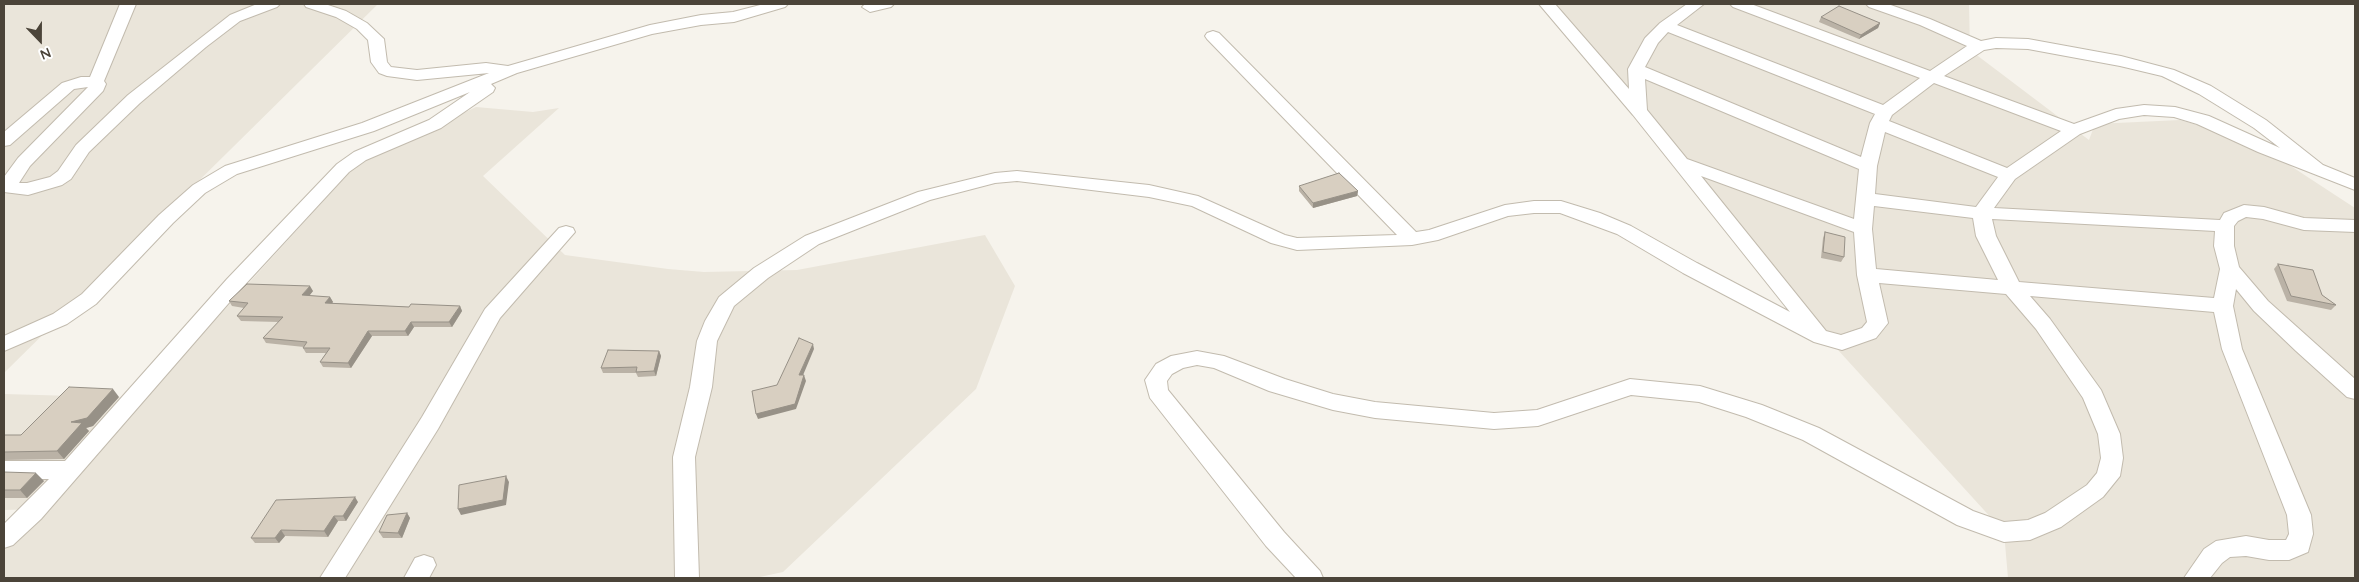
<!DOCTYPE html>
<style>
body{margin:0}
#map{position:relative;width:2359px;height:582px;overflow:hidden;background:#f6f3ec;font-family:Quicksand,sans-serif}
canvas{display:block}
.frame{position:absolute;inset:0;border:5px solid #4b4439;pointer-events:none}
.north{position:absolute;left:15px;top:15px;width:50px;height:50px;-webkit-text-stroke:4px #fff;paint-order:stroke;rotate:158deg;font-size:14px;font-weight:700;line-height:20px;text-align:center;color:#4b4439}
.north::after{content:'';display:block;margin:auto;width:18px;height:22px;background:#4b4439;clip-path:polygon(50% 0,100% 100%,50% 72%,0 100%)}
</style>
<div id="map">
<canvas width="2359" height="582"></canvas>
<div class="frame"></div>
<div class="north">N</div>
</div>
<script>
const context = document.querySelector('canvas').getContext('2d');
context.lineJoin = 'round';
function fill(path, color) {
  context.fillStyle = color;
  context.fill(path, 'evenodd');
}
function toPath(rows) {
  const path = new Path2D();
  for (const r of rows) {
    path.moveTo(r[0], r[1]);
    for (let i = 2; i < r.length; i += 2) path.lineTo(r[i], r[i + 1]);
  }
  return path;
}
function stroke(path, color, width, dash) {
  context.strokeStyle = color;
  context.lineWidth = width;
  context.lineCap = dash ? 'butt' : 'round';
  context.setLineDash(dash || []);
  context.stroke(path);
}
const residential = toPath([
 [4,4,378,4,4,373],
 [1539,4,1969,4,1970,50,2089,140,2095,124,2180,120,2251,140,2355,208,2355,578,2008,578,2004,532,1807,316],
 [476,107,533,112,559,108,483,176,565,255,668,269,704,272,797,270,985,235,1015,286,976,389,783,572,755,578,4,578,4,551,42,509,4,510,4,394,144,398,359,162]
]);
const street = toPath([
 [120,4,136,4,104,81,106,84,103,91,30,166,19,183,27,183,50,177,58,171,76,145,128,95,230,15,257,4,280,4,277,7,240,21,206,47,140,103,89,152,71,179,62,185,28,195,4,192,4,177,18,158,88,87,74,89,10,145,4,146,4,132,62,83,81,77,90,77,120,4],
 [304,4,325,4,346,11,367,23,384,39,387,62,391,67,417,70,486,63,508,66,650,25,701,15,733,12,764,4,788,4,785,7,734,22,701,25,652,34,517,73,491,84,495,88,493,92,441,128,366,160,349,172,241,289,41,519,13,545,4,548,4,524,49,479,4,479,4,461,65,461,227,279,337,164,354,152,429,120,470,92,374,131,237,174,205,193,173,223,96,304,67,324,4,351,4,336,53,314,82,294,159,215,193,185,225,166,362,123,489,73,417,80,387,76,379,73,371,62,368,40,357,29,336,17,306,7,304,4],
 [865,4,894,4,891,7,870,12,862,7,865,4],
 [1539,4,1555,4,1629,89,1628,69,1645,38,1660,23,1687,4,1704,4,1677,25,1883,105,1920,78,1733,7,1730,4,1751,4,1930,71,1967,46,1920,25,1869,7,1866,4,1888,4,1930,19,1981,41,1996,38,2028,39,2121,56,2174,70,2211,86,2266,120,2323,165,2355,178,2355,190,2258,152,2197,124,2174,117,2144,115,2119,119,2080,134,2015,179,1994,208,2220,220,2224,213,2244,205,2264,207,2304,218,2355,220,2355,232,2304,230,2263,219,2246,217,2238,221,2234,226,2234,246,2239,267,2268,301,2355,379,2355,399,2347,397,2296,351,2254,311,2236,289,2233,306,2242,349,2311,515,2313,534,2308,552,2289,560,2269,560,2246,556,2230,557,2222,563,2210,578,2184,578,2204,549,2216,541,2246,536,2269,540,2286,540,2289,534,2287,515,2222,349,2214,312,2030,296,2050,319,2101,390,2120,434,2123,458,2120,476,2103,497,2061,527,2030,540,2004,542,1957,525,1803,440,1746,417,1699,402,1631,395,1538,426,1494,429,1375,418,1333,410,1269,391,1214,368,1197,365,1183,368,1172,374,1167,381,1168,390,1284,532,1320,571,1323,578,1296,578,1266,546,1150,398,1145,380,1156,364,1171,356,1197,351,1224,356,1285,379,1333,394,1375,402,1494,413,1537,410,1630,379,1700,386,1762,405,1819,428,1973,511,2004,522,2028,520,2045,513,2087,485,2097,473,2101,458,2098,434,2083,398,2036,329,2006,294,1879,283,1888,323,1876,338,1842,350,1814,342,1683,273,1617,234,1560,213,1534,213,1508,216,1438,240,1412,245,1297,250,1271,243,1192,206,1149,197,1017,181,995,183,930,200,819,244,768,278,734,306,717,341,712,387,695,457,699,578,675,578,673,457,690,387,697,341,705,321,719,297,754,268,805,236,918,192,995,173,1017,171,1149,185,1198,196,1285,235,1297,238,1397,235,1207,39,1205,36,1207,33,1213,31,1219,33,1416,232,1429,230,1505,205,1534,201,1561,201,1600,213,1631,226,1697,263,1790,312,1633,115,1539,4],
 [1668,32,1875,114,1870,123,1861,157,1645,67,1658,43,1668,32],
 [1996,48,2028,49,2120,66,2162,76,2199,94,2254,128,2280,148,2209,116,2175,107,2144,105,2116,109,2074,124,1944,76,1984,50,1996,48],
 [1645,79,1859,169,1854,219,1687,159,1647,110,1645,79],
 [1934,83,2061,131,2007,168,1889,121,1892,115,1934,83],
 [1885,132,1998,177,1976,207,1875,194,1877,166,1885,132],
 [1701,176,1854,232,1857,275,1867,322,1862,328,1841,335,1826,331,1701,176],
 [1874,206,1973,218,1976,236,1998,280,1876,269,1872,229,1874,206],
 [1992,219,2215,231,2214,246,2220,269,2214,298,2019,282,1996,236,1992,219],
 [566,226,573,228,575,232,500,318,438,429,345,578,320,578,422,417,485,309,559,228,566,226],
 [424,555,433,558,436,565,429,578,404,578,415,558,424,555]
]);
const wall = toPath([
 [1821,17,1880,23,1878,28,1859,39,1819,22],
 [1299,186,1358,191,1357,196,1313,208,1299,191],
 [1825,232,1844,257,1841,262,1821,258,1823,238],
 [2278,264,2322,295,2336,305,2331,310,2287,301,2274,269],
 [313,291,309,296,330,297,333,302,332,303,409,307,460,306,462,311,452,327,414,327,408,336,372,336,351,368,323,367,320,362,326,353,306,353,303,348,304,347,266,343,263,338,279,322,241,321,237,316,244,308,232,306,229,301],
 [659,351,661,356,656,376,638,377,636,373,603,373,601,368],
 [119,397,93,426,86,428,89,431,64,459,4,460,4,435,21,435],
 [4,472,44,481,27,498,4,498],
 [358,502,346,521,338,521,328,537,285,536,279,543,255,543,251,538],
 [407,513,410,518,402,538,383,538,379,532]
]);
const shadedWall = toPath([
 [1880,23,1878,28,1859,39,1861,35],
 [1358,191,1357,196,1313,208,1313,203],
 [310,286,313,291,305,301,302,295],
 [330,297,333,302,328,308,325,303],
 [460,306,462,311,452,327,449,322],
 [411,322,414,327,408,336,405,331],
 [368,331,372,336,351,368,348,363],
 [813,344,814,349,801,380,799,375],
 [659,351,661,356,656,376,654,371],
 [804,375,806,381,796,409,758,419,756,414],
 [113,389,119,397,93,426,86,428,89,431,64,459,57,451,71,422],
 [36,473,44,481,27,498,20,490],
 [506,476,509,482,506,505,461,515,458,509],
 [355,497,358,502,346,521,343,516],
 [407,513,410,518,402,538,398,533],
 [334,516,338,521,328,537,324,531],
 [281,530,285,536,279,543,275,538]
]);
const building = toPath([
 [1839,6,1880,23,1861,35,1821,17,1839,6],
 [1339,173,1358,191,1313,203,1299,186,1339,173],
 [1825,232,1845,237,1844,257,1823,252,1825,232],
 [2278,264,2313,270,2322,295,2336,305,2291,296,2278,264],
 [247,284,310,286,302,295,330,297,325,303,409,307,411,304,460,306,449,322,411,322,405,331,368,331,348,363,320,362,330,348,303,348,307,342,263,338,283,317,237,316,248,303,229,301,247,284],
 [799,338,813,344,799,375,804,375,795,404,756,414,752,391,777,385,799,338],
 [608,350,659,351,654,371,636,372,637,367,601,368,608,350],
 [69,387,113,389,87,418,71,422,82,423,57,451,4,452,4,435,21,435,69,387],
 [4,472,36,473,20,490,4,490,4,472],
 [506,476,503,500,458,509,459,485,506,476],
 [355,497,343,516,334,516,324,531,281,530,275,538,251,538,276,500,355,497],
 [407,513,398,533,379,532,387,515,407,513]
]);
fill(residential, '#eae5da');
stroke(street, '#c2bbae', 2);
fill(street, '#fff');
fill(wall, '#bab2a6');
fill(shadedWall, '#979187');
fill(building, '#d8cfc1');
stroke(building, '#979187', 1);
</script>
